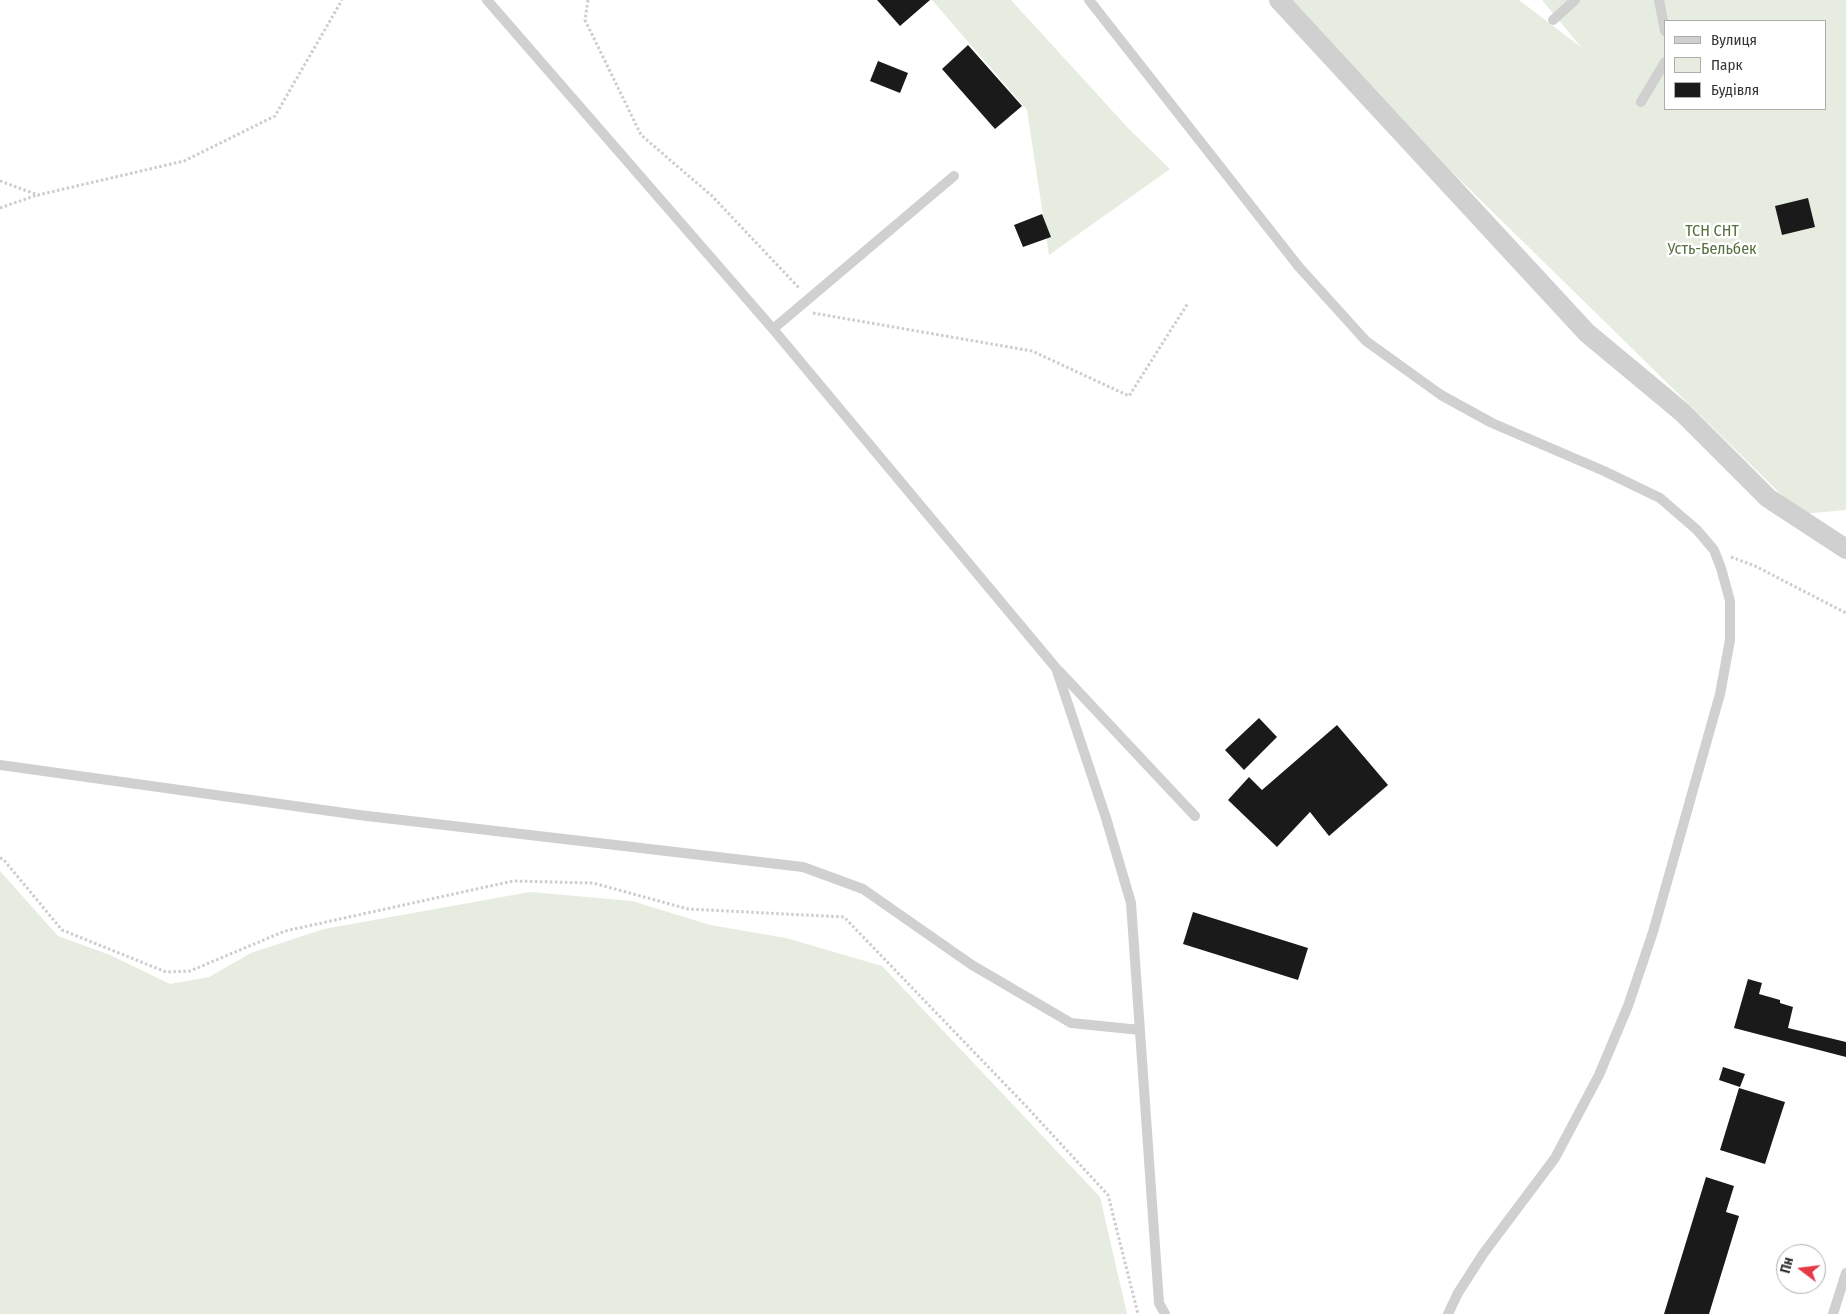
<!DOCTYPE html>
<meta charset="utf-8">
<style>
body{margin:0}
#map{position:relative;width:1846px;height:1314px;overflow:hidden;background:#fff;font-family:"Fira Sans Condensed",sans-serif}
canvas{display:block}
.legend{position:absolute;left:1664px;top:20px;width:162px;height:90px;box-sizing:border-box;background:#fff;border:1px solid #adadad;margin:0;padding:6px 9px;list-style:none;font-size:15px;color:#333}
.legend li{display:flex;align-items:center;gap:10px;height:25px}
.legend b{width:25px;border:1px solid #adadad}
.north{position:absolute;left:1776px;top:1244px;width:50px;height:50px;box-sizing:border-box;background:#fff;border:1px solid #adadad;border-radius:50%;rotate:285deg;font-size:14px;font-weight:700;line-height:20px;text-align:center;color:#333}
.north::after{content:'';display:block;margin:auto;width:18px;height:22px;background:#e63946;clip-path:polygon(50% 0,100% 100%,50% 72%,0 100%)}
</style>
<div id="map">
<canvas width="1846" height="1314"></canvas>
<ul class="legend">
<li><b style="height:6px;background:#d0d0d0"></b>Вулиця</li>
<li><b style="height:14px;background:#e6ecdf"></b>Парк</li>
<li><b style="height:14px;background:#1a1a1a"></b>Будівля</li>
</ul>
<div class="north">Пн</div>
</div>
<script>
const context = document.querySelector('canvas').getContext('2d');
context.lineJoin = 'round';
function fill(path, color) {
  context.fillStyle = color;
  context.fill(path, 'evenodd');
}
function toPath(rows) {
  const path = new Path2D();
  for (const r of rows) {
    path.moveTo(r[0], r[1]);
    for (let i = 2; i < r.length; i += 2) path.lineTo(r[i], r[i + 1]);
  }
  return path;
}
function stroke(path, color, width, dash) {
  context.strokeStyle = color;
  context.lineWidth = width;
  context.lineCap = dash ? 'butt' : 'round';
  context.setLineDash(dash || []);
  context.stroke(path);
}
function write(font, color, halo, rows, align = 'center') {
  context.font = font + ' "Fira Sans Condensed",sans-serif';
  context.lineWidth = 5;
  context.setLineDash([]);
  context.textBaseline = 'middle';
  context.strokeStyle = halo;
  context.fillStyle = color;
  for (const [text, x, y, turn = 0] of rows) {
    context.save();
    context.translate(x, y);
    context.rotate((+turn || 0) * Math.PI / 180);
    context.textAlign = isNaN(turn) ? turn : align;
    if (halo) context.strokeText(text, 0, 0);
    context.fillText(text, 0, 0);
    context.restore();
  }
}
const green = toPath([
 [932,0,1011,0,1128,128,1170,169,1049,255,1027,110],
 [1292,0,1519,0,1582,48,1542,0,1846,0,1846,510,1801,514,1452,172],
 [1665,21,1825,21,1825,109,1665,109],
 [0,871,58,936,110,955,170,984,209,977,251,953,324,929,530,892,632,901,710,925,786,938,882,966,1100,1197,1127,1314,0,1314]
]);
const building = toPath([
 [877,0,930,0,900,26],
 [968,45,1022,106,995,129,942,69],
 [878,61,908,73,900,93,870,81],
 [1808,198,1815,227,1782,235,1775,206],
 [1042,214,1051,237,1023,247,1014,225],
 [1259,718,1277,737,1244,770,1225,750],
 [1337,725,1388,785,1329,836,1310,812,1277,847,1228,800,1249,777,1262,790],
 [1193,912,1308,948,1298,980,1183,944],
 [1748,979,1762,983,1759,994,1780,1000,1780,1003,1793,1007,1788,1028,1846,1042,1846,1057,1734,1028],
 [1723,1067,1745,1074,1740,1087,1719,1080],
 [1739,1088,1785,1102,1765,1164,1720,1150],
 [1706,1177,1734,1186,1726,1212,1739,1216,1709,1314,1664,1314]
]);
const path = toPath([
 [588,0,585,20,641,135,712,196,800,289],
 [0,181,38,195,184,161,275,116,342,0],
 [0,208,37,195],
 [813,313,1032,351,1129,396,1188,303],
 [1731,557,1755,566,1846,613],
 [0,858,3,859,62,930,166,972,190,971,285,931,513,881,593,883,688,909,844,917,1025,1105,1108,1195,1138,1314]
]);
const lane = toPath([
 [487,0,773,329,1056,668,1106,818,1131,903,1159,1303,1165,1314],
 [1089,0,1299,267,1366,341,1441,395,1492,423,1604,471,1660,498,1697,530,1714,550,1721,568,1730,601,1730,640,1720,694,1653,932,1628,1006,1599,1075,1555,1158,1483,1254,1458,1293,1448,1314],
 [1659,0,1665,31],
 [1553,20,1575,0],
 [1641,102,1665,62],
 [773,329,954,176],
 [1059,671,1195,816],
 [0,765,359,815,803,867,863,889,972,965,1071,1023,1140,1030],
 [1833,1314,1846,1273]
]);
const street = toPath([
 [1279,0,1587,333,1682,412,1768,498,1846,549]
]);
const parkNames = [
 ["ТСН СНТ",1712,232],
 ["Усть-Бельбек",1712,250]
];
fill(green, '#e6ecdf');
fill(building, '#1a1a1a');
stroke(path, '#cdcdcd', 3, [2.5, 2.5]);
stroke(lane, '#d0d0d0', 10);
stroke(street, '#d0d0d0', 20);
write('16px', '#56703f', '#fff', parkNames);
</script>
